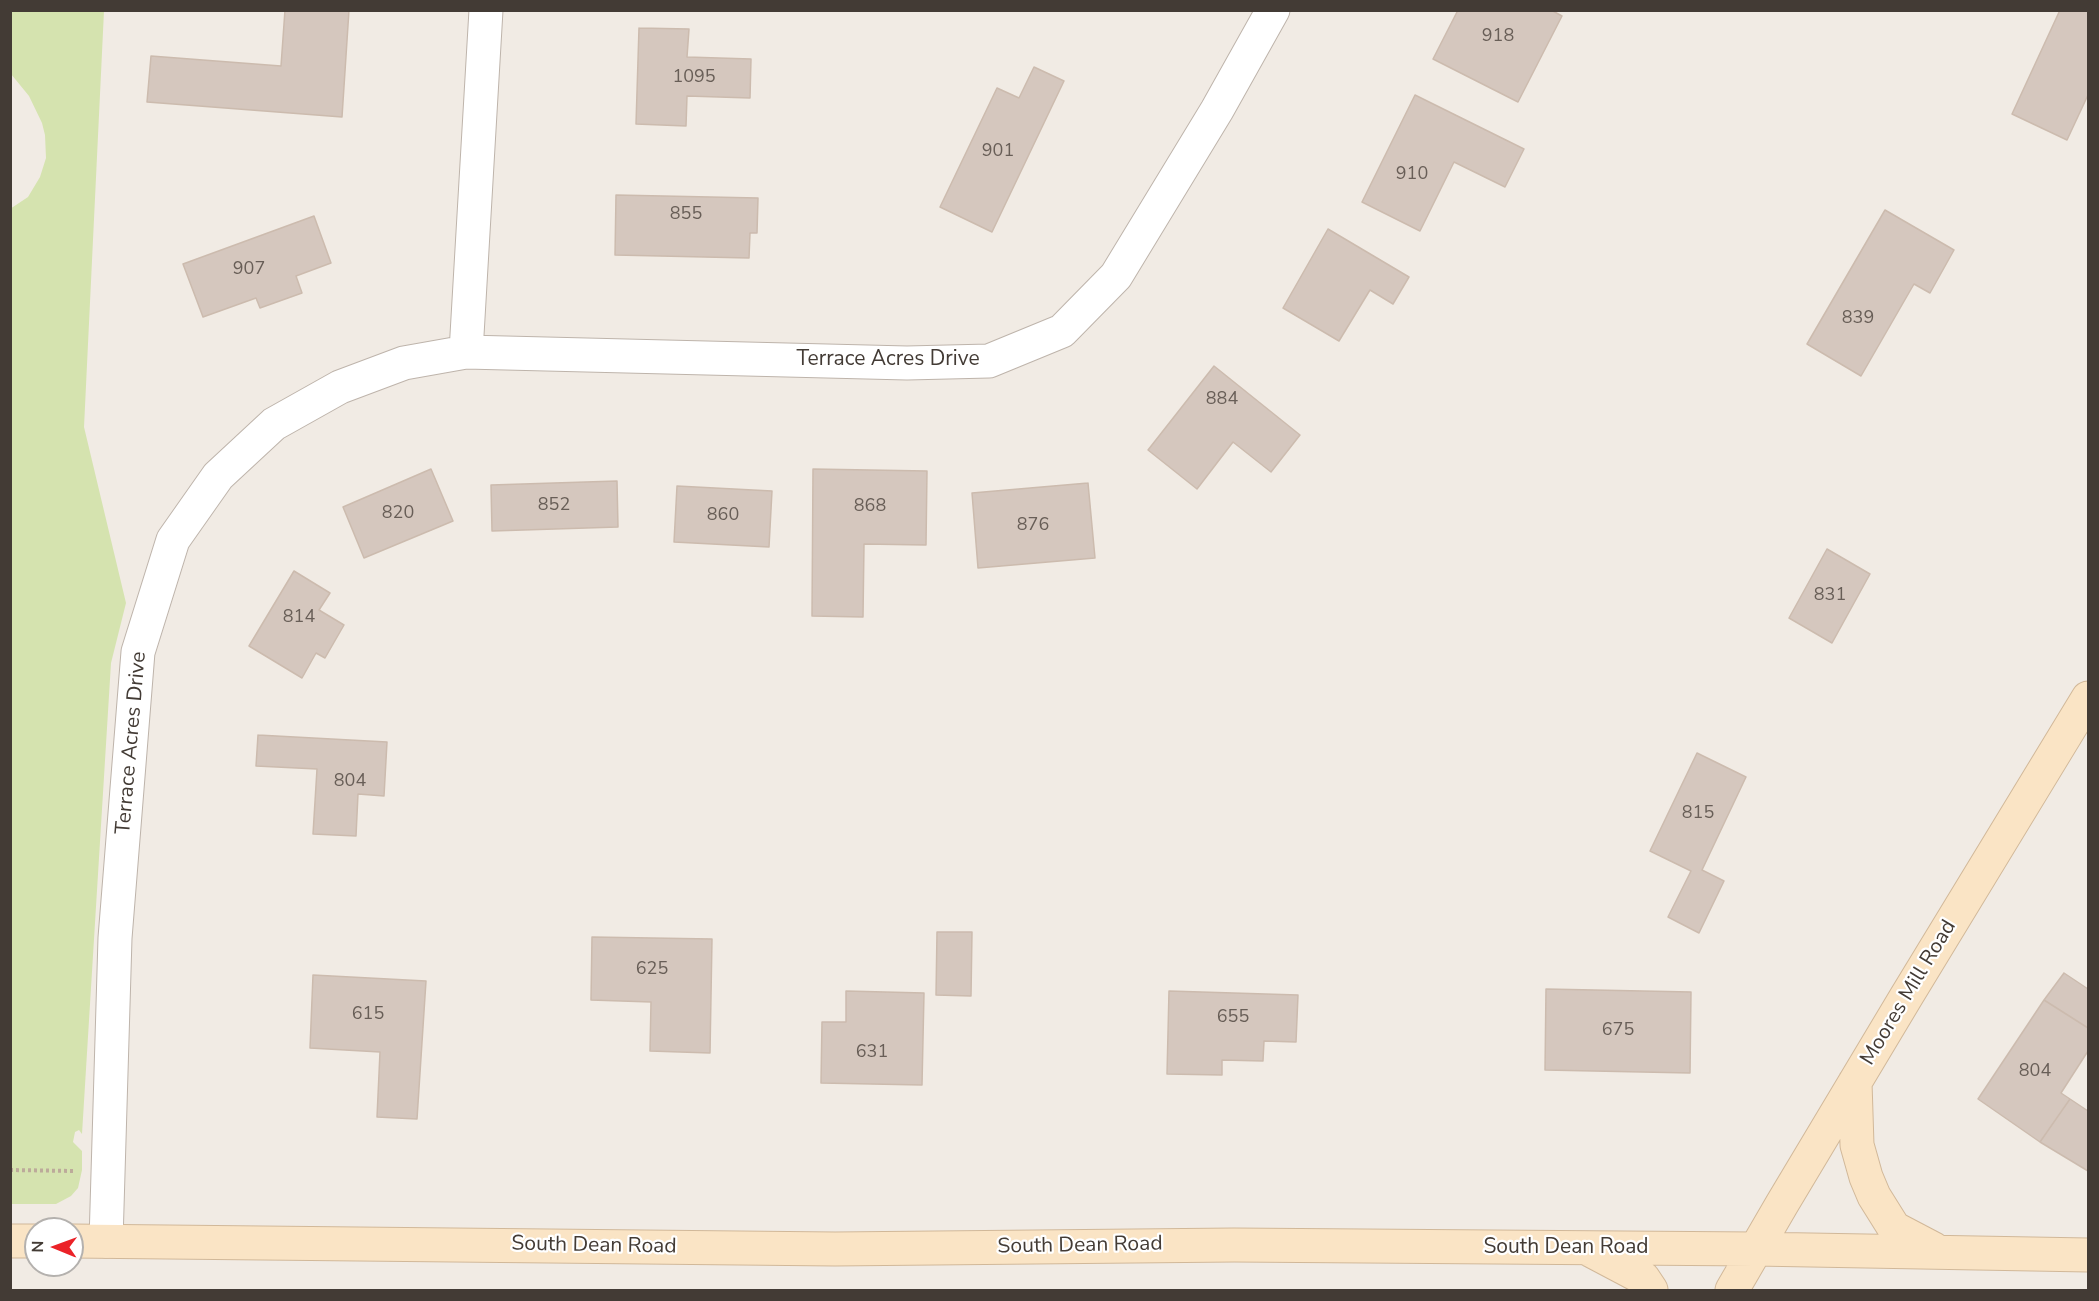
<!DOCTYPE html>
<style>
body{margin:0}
#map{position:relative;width:2099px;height:1301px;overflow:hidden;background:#f1ebe4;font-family:"Nunito Sans",sans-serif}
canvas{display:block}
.frame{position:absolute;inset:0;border:12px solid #433b35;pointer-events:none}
.north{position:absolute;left:24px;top:1217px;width:60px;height:60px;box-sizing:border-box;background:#fff;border:2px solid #b4b1ae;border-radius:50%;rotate:271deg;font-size:16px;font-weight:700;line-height:24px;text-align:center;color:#433b35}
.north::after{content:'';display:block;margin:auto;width:21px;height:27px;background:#eb2228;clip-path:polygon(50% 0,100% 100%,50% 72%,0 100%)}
</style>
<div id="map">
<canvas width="2099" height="1301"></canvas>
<div class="frame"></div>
<div class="north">N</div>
</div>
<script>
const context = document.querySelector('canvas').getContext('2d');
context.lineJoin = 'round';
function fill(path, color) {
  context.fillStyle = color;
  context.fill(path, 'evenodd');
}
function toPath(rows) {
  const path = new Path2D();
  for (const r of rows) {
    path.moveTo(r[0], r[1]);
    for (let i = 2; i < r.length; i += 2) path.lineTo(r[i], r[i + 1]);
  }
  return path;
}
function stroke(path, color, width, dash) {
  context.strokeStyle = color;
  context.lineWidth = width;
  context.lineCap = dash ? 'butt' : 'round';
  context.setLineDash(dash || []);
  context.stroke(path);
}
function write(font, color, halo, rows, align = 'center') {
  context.font = font + ' "Nunito Sans",sans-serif';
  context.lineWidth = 4.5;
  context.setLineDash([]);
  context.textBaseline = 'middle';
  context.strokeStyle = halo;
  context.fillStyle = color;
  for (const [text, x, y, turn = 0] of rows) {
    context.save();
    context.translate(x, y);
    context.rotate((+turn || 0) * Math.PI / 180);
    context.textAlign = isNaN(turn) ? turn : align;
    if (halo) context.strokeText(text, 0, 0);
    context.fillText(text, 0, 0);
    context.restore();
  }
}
const green = toPath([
 [11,10,104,11,84,427,126,603,111,663,82,1134,79,1130,75,1132,73,1142,82,1151,82,1170,78,1188,71,1196,56,1204,10,1204,10,209,28,197,40,177,46,158,45,135,42,123,29,96,11,74]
]);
const building = toPath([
 [285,10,349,10,342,117,147,102,151,56,281,66,285,10],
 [1458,10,1551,10,1562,16,1518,102,1433,59,1458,10],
 [2060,10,2088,10,2088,95,2067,140,2012,114,2060,10],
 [639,28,689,29,687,57,751,59,750,98,687,96,686,126,636,124,639,28],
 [1034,67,1064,81,992,232,940,207,997,88,1019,98,1034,67],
 [1415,95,1524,149,1505,187,1454,162,1420,231,1362,202,1415,95],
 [616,195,758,198,757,233,750,233,749,258,615,255,616,195],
 [1885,210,1954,250,1930,293,1914,284,1861,376,1807,344,1885,210],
 [314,216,331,263,296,276,302,293,260,308,256,298,203,317,183,264,314,216],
 [1328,229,1409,277,1393,304,1370,290,1339,341,1283,308,1328,229],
 [1214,366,1300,435,1271,472,1233,442,1197,489,1148,450,1214,366],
 [431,469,453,521,364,558,343,507,431,469],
 [813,469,927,471,926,545,864,544,863,617,812,616,813,469],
 [617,481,618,527,492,531,491,485,617,481],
 [1088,483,1095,558,978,568,972,493,1088,483],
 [677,486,772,491,769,547,674,542,677,486],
 [1827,549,1870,574,1832,643,1789,618,1827,549],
 [294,571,330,593,319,610,344,625,325,658,316,653,302,678,249,646,294,571],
 [258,735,387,742,384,796,358,794,356,836,313,834,317,769,256,766,258,735],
 [1697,753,1746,777,1702,870,1724,881,1699,933,1668,917,1691,871,1650,851,1697,753],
 [937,932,972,932,971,996,936,995,937,932],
 [592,937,712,939,710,1053,650,1051,651,1002,591,1000,592,937],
 [2064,973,2088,989,2088,1028,2044,1000,2064,973],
 [313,975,426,981,417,1119,377,1117,380,1052,310,1048,313,975],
 [1546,989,1691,992,1690,1073,1545,1070,1546,989],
 [846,991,924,993,922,1085,821,1083,822,1022,846,1022,846,991],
 [1169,991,1298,995,1296,1042,1264,1041,1263,1061,1222,1060,1222,1075,1167,1074,1169,991],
 [2044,1000,2088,1028,2088,1051,2061,1093,2070,1099,2040,1142,1978,1099,2044,1000],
 [2070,1099,2088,1111,2088,1171,2040,1142,2070,1099]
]);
const path = toPath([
 [10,1170,75,1171]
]);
const street = toPath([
 [466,352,486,10],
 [106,1241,115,938,138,652,173,540,218,476,274,424,340,387,404,363,466,352,907,363,989,361,1062,331,1116,276,1217,110,1273,10]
]);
const secondary = toPath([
 [1855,1082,1857,1145,1866,1177,1874,1196,1894,1228,1934,1249],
 [10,1241,36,1241],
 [72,1241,835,1249,1234,1245,1755,1249,2088,1255],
 [1590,1250,1643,1278,1651,1290],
 [1732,1290,1782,1204,1906,997,2088,698]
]);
const numberNames = [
 ["918",1498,37],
 ["1095",694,78],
 ["901",998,152],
 ["910",1412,175],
 ["855",686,215],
 ["907",249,270],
 ["839",1858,319],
 ["884",1222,400],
 ["852",554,506],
 ["868",870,507],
 ["820",398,514],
 ["860",723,516],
 ["876",1033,526],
 ["831",1830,596],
 ["814",299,618],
 ["804",350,782],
 ["815",1698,814],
 ["625",652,970],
 ["615",368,1015],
 ["655",1233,1018],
 ["675",1618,1031],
 ["631",872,1053],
 ["804",2035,1072]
];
const streetNames = [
 ["Terrace Acres Drive",888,360],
 ["Terrace Acres Drive",132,743,-85],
 ["Moores Mill Road",1909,993,-59],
 ["South Dean Road",594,1246,1],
 ["South Dean Road",1080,1246,-1],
 ["South Dean Road",1566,1248]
];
fill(green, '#d5e3af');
fill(building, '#d5c7be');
stroke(building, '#ccbbae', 1.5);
stroke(street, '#beb4ab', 35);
stroke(secondary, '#d1b899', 35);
stroke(path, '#bcaa9a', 4, [3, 3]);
stroke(street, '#fff', 33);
stroke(secondary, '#fae4c5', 33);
write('18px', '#685e57', null, numberNames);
write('21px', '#433b35', '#fff', streetNames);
</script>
